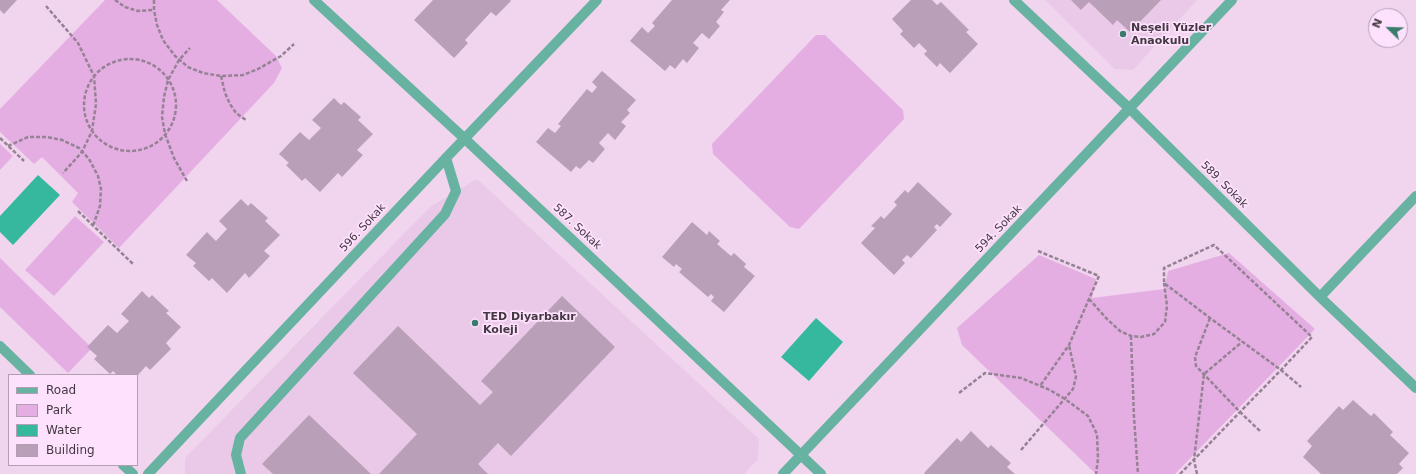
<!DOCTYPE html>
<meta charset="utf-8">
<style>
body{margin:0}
#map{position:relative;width:1416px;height:474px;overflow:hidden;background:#f1d5ef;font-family:"DejaVu Sans",sans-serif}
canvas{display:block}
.legend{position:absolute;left:8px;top:374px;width:130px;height:92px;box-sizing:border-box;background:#fee2fd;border:1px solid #b39eb2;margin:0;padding:5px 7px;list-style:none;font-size:12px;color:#433842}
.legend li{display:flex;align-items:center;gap:8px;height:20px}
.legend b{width:20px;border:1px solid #b39eb2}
.north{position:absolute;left:1368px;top:8px;width:40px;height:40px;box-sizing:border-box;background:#fee2fd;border:1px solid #b39eb2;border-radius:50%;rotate:293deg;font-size:11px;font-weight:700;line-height:16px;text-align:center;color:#433842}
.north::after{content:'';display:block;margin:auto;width:14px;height:18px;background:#397b6c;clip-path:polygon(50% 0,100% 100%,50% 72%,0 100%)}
</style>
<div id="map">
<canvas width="1416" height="474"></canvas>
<ul class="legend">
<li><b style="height:5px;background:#67b2a0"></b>Road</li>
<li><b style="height:11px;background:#e4aee2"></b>Park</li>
<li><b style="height:11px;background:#35b89e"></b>Water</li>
<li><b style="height:11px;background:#b99fb8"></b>Building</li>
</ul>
<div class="north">N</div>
</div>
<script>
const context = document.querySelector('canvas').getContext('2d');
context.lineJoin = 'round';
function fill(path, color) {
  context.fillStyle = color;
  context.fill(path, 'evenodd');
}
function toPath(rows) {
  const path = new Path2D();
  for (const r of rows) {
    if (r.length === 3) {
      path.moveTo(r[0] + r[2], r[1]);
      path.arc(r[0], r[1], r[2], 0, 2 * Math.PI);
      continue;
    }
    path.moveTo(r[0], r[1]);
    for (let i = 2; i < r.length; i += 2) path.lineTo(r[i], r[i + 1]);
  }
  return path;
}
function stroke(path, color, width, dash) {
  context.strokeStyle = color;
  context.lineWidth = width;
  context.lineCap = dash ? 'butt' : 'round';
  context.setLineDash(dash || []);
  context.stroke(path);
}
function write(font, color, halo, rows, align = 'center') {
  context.font = font + ' "DejaVu Sans",sans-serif';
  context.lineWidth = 3.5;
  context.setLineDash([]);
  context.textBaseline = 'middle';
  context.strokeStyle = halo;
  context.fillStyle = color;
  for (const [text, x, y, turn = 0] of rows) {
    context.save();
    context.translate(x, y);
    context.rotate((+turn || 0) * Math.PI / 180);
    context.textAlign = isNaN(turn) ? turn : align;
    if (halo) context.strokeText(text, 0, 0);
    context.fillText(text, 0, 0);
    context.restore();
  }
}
const built = toPath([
 [1045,0,1197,0,1133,70,1115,69],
 [477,179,759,439,758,459,744,474,185,474,185,458,430,207]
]);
const green = toPath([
 [105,0,217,0,276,56,282,68,274,83,119,248,72,202,78,193,42,157,34,164,0,132,0,109],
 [816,35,825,35,903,110,904,119,799,229,790,227,713,154,712,144],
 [0,144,13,156,0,170],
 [75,216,104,242,54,296,25,270],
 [1229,253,1315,329,1175,474,1096,474,962,345,957,328,1039,255,1096,279,1092,298,1164,289,1168,271],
 [0,258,92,348,68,373,0,307]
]);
const water = toPath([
 [38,175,60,195,13,245,0,232,0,216],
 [816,318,843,342,809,381,781,357]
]);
const building = toPath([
 [0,0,17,0,4,14,0,10],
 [433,0,510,0,511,1,496,16,491,12,465,40,468,43,454,58,414,20],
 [672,0,730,0,721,10,724,12,716,22,720,26,709,39,702,33,693,43,699,48,687,63,683,59,675,69,670,65,665,71,630,41,642,27,648,33,655,26,652,23],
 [911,0,932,0,937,5,941,2,969,30,966,32,978,44,950,73,940,63,937,67,924,54,927,51,919,43,914,48,900,34,903,31,892,19],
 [1071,0,1161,0,1130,32,1117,20,1113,25,1089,2,1081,10],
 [602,71,636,100,627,110,630,113,621,122,626,126,615,140,608,133,599,143,605,149,593,163,589,160,580,169,576,166,571,172,536,142,548,128,555,133,561,126,558,124,587,89,592,93,597,87,592,82],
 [334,98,341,105,344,102,361,117,358,120,373,134,357,150,363,155,342,177,338,173,320,192,305,178,302,181,286,165,289,163,279,154,300,132,309,140,321,128,312,120],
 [918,182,952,214,940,227,937,224,934,227,937,230,911,258,907,255,902,260,905,263,894,275,861,243,875,228,871,226,881,216,884,219,897,205,894,202,905,190,908,193],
 [241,199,248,206,251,203,268,218,265,221,280,235,264,251,270,256,249,278,245,273,227,293,212,278,209,281,193,266,196,263,186,255,207,232,216,241,227,229,219,221],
 [692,222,707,235,709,231,720,241,717,244,731,256,734,253,746,264,744,267,755,276,724,312,711,301,714,297,711,294,708,297,679,272,682,269,676,264,674,267,662,257],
 [142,291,149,298,152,295,169,311,166,313,181,327,166,343,171,349,150,370,146,366,138,375,117,375,113,371,110,374,94,359,97,356,87,347,108,325,117,333,129,321,121,314],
 [562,296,615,347,511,456,498,443,478,464,488,474,379,474,417,434,353,373,398,326,480,405,493,392,481,381],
 [1353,400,1371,416,1374,413,1393,432,1390,435,1409,453,1399,464,1403,468,1397,474,1321,474,1303,457,1312,446,1307,441,1339,406,1343,410],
 [309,415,371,474,273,474,262,464],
 [971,431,988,448,991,445,1011,463,1007,467,1015,474,925,474,924,473,957,438,961,442]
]);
const path = toPath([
 [115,0,125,7,138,11,154,10],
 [154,0,154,10,157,25,163,40,175,56,188,67,203,73,221,76,243,75,258,69,281,56,294,44],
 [46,6,78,43,94,76,96,104,92,131,82,152,63,173],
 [130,105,46],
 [221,76,225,93,230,104,236,113,246,120],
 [0,138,24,161],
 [8,146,28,137,47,137,62,140,79,148,89,159,98,176,101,189,100,206,93,226],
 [187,181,174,158,165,134,162,117,164,97,168,80,179,60,190,48],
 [78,211,133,264],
 [1038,251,1099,276,1069,345,1040,386],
 [1089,299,1107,319,1120,331,1131,336,1141,337,1154,334,1165,322,1167,306,1164,283],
 [1210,318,1195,357,1196,366,1240,412,1261,432],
 [1131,336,1134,417,1138,474],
 [959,393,985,373,1021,378,1050,390,1065,399,1088,416,1097,434,1098,459,1096,474],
 [1021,450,1073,389,1076,377,1069,345],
 [1180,474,1240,412,1281,370,1312,337,1214,245,1164,268,1164,283,1210,318,1281,370,1301,387],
 [1197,474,1194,460,1204,374,1242,342]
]);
const lane = toPath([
 [241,474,236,455,240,438,445,214,456,191,446,158]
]);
const street = toPath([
 [314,0,465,139,821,474],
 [1014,0,1130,109,1320,297,1416,388],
 [1320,297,1416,196],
 [0,346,30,375],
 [123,465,133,474],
 [148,474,446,158,597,0],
 [783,474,1232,0]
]);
const markers = [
 [1123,34,4,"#397b6c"],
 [475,323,4,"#397b6c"]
];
const poiNames = [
 ["Neşeli Yüzler",1131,28],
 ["Anaokulu",1131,41],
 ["TED Diyarbakır",483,317],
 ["Koleji",483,330]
];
const streetNames = [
 ["589. Sokak",1224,185,45],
 ["587. Sokak",577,227,43],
 ["596. Sokak",363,228,-47],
 ["594. Sokak",999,229,-46]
];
fill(built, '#e9c8e8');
fill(green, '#e4aee2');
fill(water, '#35b89e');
fill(building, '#b99fb8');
stroke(path, '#958294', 2.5, [4, 2]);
stroke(lane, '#67b2a0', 10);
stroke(street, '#67b2a0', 10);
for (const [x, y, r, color] of markers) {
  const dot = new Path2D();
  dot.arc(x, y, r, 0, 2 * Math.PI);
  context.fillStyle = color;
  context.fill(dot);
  stroke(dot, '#fee2fd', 1.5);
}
write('bold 11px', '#433842', '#fee2fd', poiNames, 'left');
write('11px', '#433842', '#fee2fd', streetNames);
</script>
